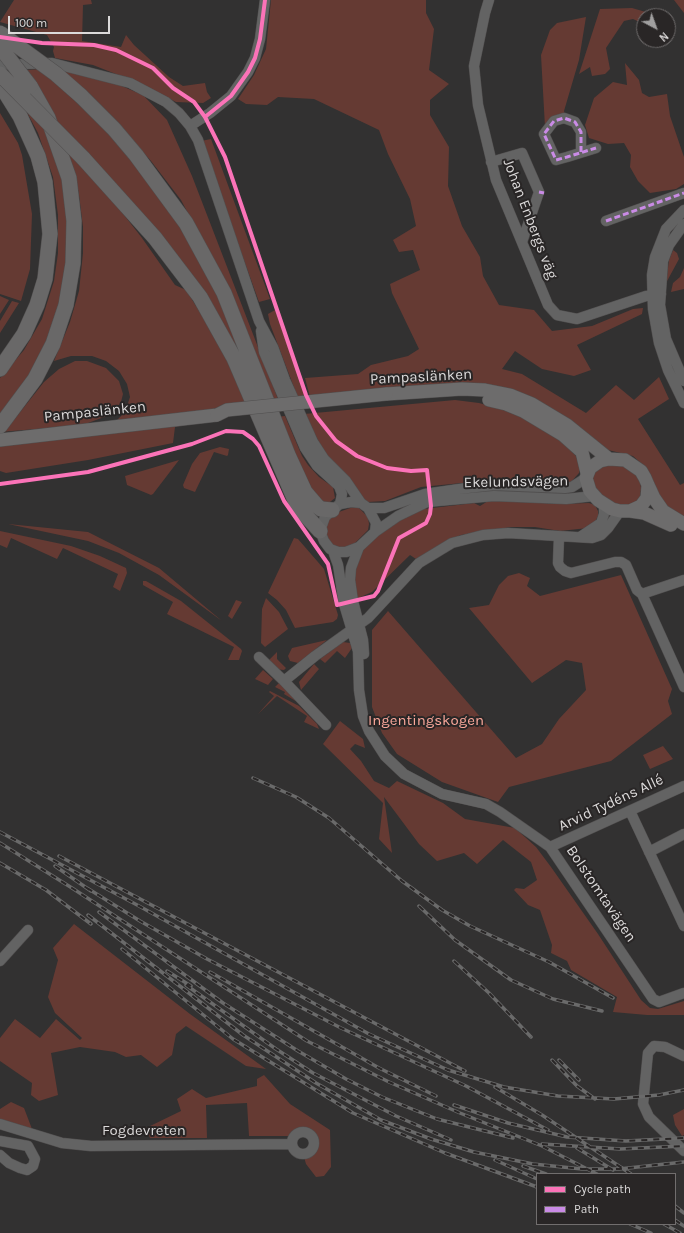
<!DOCTYPE html>
<meta charset="utf-8">
<style>
body{margin:0}
#map{position:relative;width:684px;height:1233px;overflow:hidden;background:#323131;font-family:Karla,sans-serif}
canvas{display:block}
.legend{position:absolute;left:536px;top:1173px;width:140px;height:52px;box-sizing:border-box;background:#292626;border:1px solid #716e6e;margin:0;padding:5px 7px;list-style:none;font-size:12px;color:#dcdada}
.legend li{display:flex;align-items:center;gap:8px;height:20px}
.legend b{width:20px;border:1px solid #716e6e}
.north{position:absolute;left:636px;top:8px;width:40px;height:40px;box-sizing:border-box;background:#292626;border:1px solid #716e6e;border-radius:50%;rotate:139deg;font-size:11px;font-weight:700;line-height:16px;text-align:center;color:#dcdada}
.north::after{content:'';display:block;margin:auto;width:14px;height:18px;background:#a09f9f;clip-path:polygon(50% 0,100% 100%,50% 72%,0 100%)}
.scale{position:absolute;left:8px;top:16px;width:102px;height:18px;box-sizing:border-box;border:2px solid #dcdada;border-top:0;padding-left:5px;font-size:12px;line-height:14px;white-space:nowrap;color:#dcdada;-webkit-text-stroke:3px #292626;paint-order:stroke}
</style>
<div id="map">
<canvas width="684" height="1233"></canvas>
<ul class="legend">
<li><b style="height:5px;background:#fb73b8"></b>Cycle path</li>
<li><b style="height:5px;background:#ca8be6"></b>Path</li>
</ul>
<div class="north">N</div>
<div class="scale">100 m</div>
</div>
<script>
const context = document.querySelector('canvas').getContext('2d');
context.lineJoin = 'round';
function fill(path, color) {
  context.fillStyle = color;
  context.fill(path, 'evenodd');
}
function toPath(rows) {
  const path = new Path2D();
  for (const r of rows) {
    if (r.length === 3) {
      path.moveTo(r[0] + r[2], r[1]);
      path.arc(r[0], r[1], r[2], 0, 2 * Math.PI);
      continue;
    }
    path.moveTo(r[0], r[1]);
    for (let i = 2; i < r.length; i += 2) path.lineTo(r[i], r[i + 1]);
  }
  return path;
}
function stroke(path, color, width, dash) {
  context.strokeStyle = color;
  context.lineWidth = width;
  context.lineCap = dash ? 'butt' : 'round';
  context.setLineDash(dash || []);
  context.stroke(path);
}
function write(font, color, halo, rows, align = 'center') {
  context.font = font + ' Karla,sans-serif';
  context.lineWidth = 4;
  context.setLineDash([]);
  context.textBaseline = 'middle';
  context.strokeStyle = halo;
  context.fillStyle = color;
  for (const [text, x, y, turn = 0] of rows) {
    context.save();
    context.translate(x, y);
    context.rotate((+turn || 0) * Math.PI / 180);
    context.textAlign = isNaN(turn) ? turn : align;
    if (halo) context.strokeText(text, 0, 0);
    context.fillText(text, 0, 0);
    context.restore();
  }
}
const green = toPath([
 [14,0,91,0,92,4,83,5,82,41,121,47,126,35,134,45,169,77,183,86,205,83,207,92,211,98,203,103,176,102,136,82,93,65,55,58,53,51,54,47,47,35,0,22],
 [271,0,426,0,426,13,434,29,429,70,449,84,430,100,430,115,449,147,448,186,462,226,480,257,483,276,499,305,534,310,552,331,592,326,633,309,643,308,642,314,577,345,591,370,574,376,542,369,515,351,502,369,522,374,586,413,616,385,634,400,659,377,669,399,638,419,680,485,684,483,684,516,675,515,666,509,643,465,633,456,604,449,515,392,310,397,305,378,358,374,371,365,408,356,419,349,392,293,390,284,420,270,413,250,399,252,393,240,416,226,410,199,388,154,379,130,314,99,278,97,267,105,246,104,238,99,254,75,266,49],
 [674,0,684,0,684,13],
 [632,8,656,15,644,16,644,24,633,19,624,21,606,48,610,69,605,74,592,76,590,67,579,74,600,9],
 [586,17,579,60,564,111,565,115,545,127,541,55,550,30,557,23],
 [625,63,639,80,642,93,649,97,667,94,670,116,684,157,684,184,676,189,650,193,638,181,630,167,631,155,624,143,608,144,589,138,585,125,594,98,613,82,627,85],
 [40,69,111,134,175,215,212,280,258,392,228,334,60,126,39,87,27,70],
 [61,70,117,84,143,95,167,120,192,176,278,399,272,400,218,270,181,200,151,161,91,96],
 [23,105,50,132,63,171,70,241,57,320,9,426,44,382,59,369,75,361,87,361,106,368,119,381,123,394,121,402,116,409,104,417,88,423,73,426,0,432,0,378,24,350,42,319,54,281,58,253,58,215,53,177,38,133],
 [0,113,18,143,22,155,32,214,30,269,21,301,0,294],
 [211,139,270,299,259,302,201,141],
 [68,152,110,197,142,238,175,285,186,290,220,344,251,404,115,422,125,412,130,397,127,384,119,371,106,361,92,356,71,356,54,361,70,322,79,291,83,253,83,227,79,195,75,173],
 [673,250,677,253,679,259,666,283,669,260],
 [684,268,684,289,671,292,673,283,680,277],
 [0,296,9,300,0,314],
 [12,301,19,303,0,333,0,321],
 [275,310,306,397,298,398,270,324,268,314],
 [455,400,479,403,501,409,521,417,556,436,576,456,580,468,579,473,570,483,503,479,421,487,385,501,368,502,363,499,328,459,304,414],
 [285,416,302,456,308,465,319,477,333,487,335,498,326,505,316,503,276,417],
 [185,425,175,427,173,443,88,460,6,473,0,471,0,445],
 [220,447,229,449,228,455,227,456,214,452,195,492,184,488,183,485,192,464,200,453],
 [179,460,153,494,151,495,127,485,125,476],
 [620,464,634,472,640,479,641,489,640,497,635,503,628,508,608,501,594,489,590,477,597,466],
 [488,501,518,501,559,504,589,503,595,505,598,511,598,516,595,522,588,528,560,531,535,527,511,527,461,535,443,543,416,559,410,555,372,592,356,599,354,590,356,562,362,551,387,526,408,514,424,509,474,503,480,506],
 [353,507,359,508,368,517,369,524,368,530,355,543,345,547,336,547,330,544,325,538,325,527,329,520,336,513],
 [8,524,88,532,159,568,222,621,159,575,119,553,88,541],
 [0,531,71,546,100,556,126,568,127,573,120,591,113,587,118,574,63,548,57,559,11,538,7,548,0,545],
 [294,538,298,539,324,569,338,615,337,619,333,622,295,628,286,610,277,600,268,593],
 [519,573,530,578,527,586,540,596,621,575,672,689,668,701,672,714,611,761,509,787,498,802,442,782,397,754,382,733,372,707,372,630,388,611,516,758,542,744,559,719,586,690,582,663,566,660,532,683,469,608,489,605,499,585,508,576],
 [143,581,146,581,181,601,241,649,242,651,239,660,228,660,234,647,167,614,173,602,143,585],
 [266,598,279,612,288,629,265,647,261,643,262,609],
 [236,600,242,602,232,619,228,616],
 [327,640,298,663,290,661,288,656,292,648],
 [343,642,350,643,352,648,345,658,337,651,325,663,320,659],
 [277,652,277,659,286,668,284,670,275,669,267,662],
 [314,664,319,669,301,690,299,682],
 [263,670,273,679,268,685,255,679],
 [279,683,299,703,284,694,285,692,275,687],
 [270,691,299,706,317,724,319,729,304,722,307,716,277,696,258,714,274,696,269,692],
 [340,721,363,739,365,748,355,744,350,749,361,761,374,781,389,788,397,781,443,803,465,819,515,828,536,847,551,867,598,934,641,1000,650,1008,658,1009,684,1001,684,1015,647,1015,613,1012,617,997,571,970,567,961,551,953,552,945,540,910,528,905,514,890,516,888,524,889,537,880,531,862,503,840,477,864,464,853,437,861,419,844,384,797,392,853,379,839,383,803,323,744],
 [663,746,673,759,650,769,643,755],
 [74,924,190,1014,266,1069,246,1066,186,1026,176,1034,172,1055,157,1067,141,1055,126,1057,115,1052,80,1047,51,1053,58,1095,39,1101,31,1095,32,1083,0,1061,0,1038,15,1019,40,1038,56,1019,80,1040,82,1038,55,1013,48,997,58,960,53,948],
 [264,1075,290,1104,330,1130,331,1167,324,1176,316,1177,306,1164,304,1157,315,1151,318,1145,317,1138,312,1131,305,1128,297,1130,291,1136,249,1136,247,1103,206,1105,207,1138,150,1138,146,1128,181,1111,177,1099,192,1089,206,1098,257,1086,257,1079],
 [11,1102,24,1108,32,1129,0,1120,0,1109],
 [684,1109,684,1135,682,1136,675,1125,673,1115]
]);
const minor = toPath([
 [489,0,485,13,474,66,478,105,496,180,548,305,557,315,577,319,646,296,661,294],
 [0,65,52,63,130,83,166,102,179,113,190,126,198,140,259,321,273,347,285,380,313,442,324,459,346,481,361,503],
 [190,126,210,113,231,96,248,72,255,58,260,39,265,0],
 [581,152,581,132,575,122,564,118,554,121,544,134,556,160,567,157,596,148],
 [491,162,522,153,539,192,522,242],
 [684,210,666,229,655,257,652,275,653,309,659,343,668,370,684,403],
 [606,221,684,193],
 [684,224,669,245,663,261,660,305,666,339,684,381],
 [261,331,264,352,305,448,317,466,339,486,342,494,340,504],
 [368,508,384,508,425,494,459,489,494,485,565,488,572,487,586,478],
 [375,532,376,523,368,508,361,503,351,502,340,504,332,510,325,517,320,531,324,541,330,549,338,552,346,552,359,547,375,532,398,516,427,502,494,496,566,499,594,496],
 [559,537,558,563,560,567,565,571,571,573,615,562,621,562,626,565,637,590,642,594,684,687],
 [580,537,601,523,604,514,604,504],
 [359,547,351,568,350,580,353,601,363,640,364,654],
 [333,551,338,565,344,604,358,651,359,690,363,716,369,731,385,756,404,774,442,794,486,804,500,812,550,847,653,999,659,1002,684,993],
 [642,594,684,580],
 [259,657,284,681,326,725],
 [284,681,315,656,368,618,419,563,452,543,483,535,508,533,592,538,601,535,608,528,620,511],
 [630,811,684,926],
 [550,847,684,786],
 [649,852,684,834],
 [0,961,28,930],
 [684,1056,665,1047,654,1046,648,1053,643,1104,649,1117,684,1151],
 [0,1124,62,1143,91,1146,292,1144],
 [303,1143,11],
 [0,1141,28,1146,35,1159,33,1166,27,1170,20,1168,9,1163,0,1155]
]);
const major = toPath([
 [386,394,462,389,485,390,510,395,532,404,567,425,609,459],
 [489,400,506,404,523,411,563,435,582,452,587,473],
 [0,440,217,415],
 [648,485,647,498,641,506,630,511,620,511,612,509,598,500,590,491,586,478,590,468,600,461,609,459,625,460,641,471,645,478,648,485,654,498,663,511,684,524],
 [630,511,644,513,671,525]
]);
const highway = toPath([
 [0,84,20,116,38,156,45,182,50,234,45,279,37,305,24,334,0,369],
 [81,96,114,129,136,155,186,223,224,293,288,455,305,492,317,506,321,509,332,510],
 [83,158,155,238,200,297,234,358,298,507,320,531],
 [0,426,35,379,53,344,66,305,73,263,74,221,69,178,48,118,30,86]
]);
const rail = toPath([
 [253,778,296,797,329,818,402,881,442,910,470,926,549,962,613,998],
 [0,832,139,906,369,1034,448,1070,504,1087,558,1096,614,1099,659,1095,684,1090],
 [0,843,72,888,307,1041,389,1082,460,1113,542,1146,597,1174],
 [59,856,465,1071],
 [0,863,46,890,91,924],
 [55,866,91,891],
 [87,888,140,921,207,959,341,1028,466,1086,548,1130],
 [419,906,455,940,511,980,553,999,602,1011],
 [99,912,223,1003,298,1051,346,1079,382,1097,437,1119,513,1138],
 [88,915,243,1035,316,1083,381,1120,431,1139,474,1152,533,1164,582,1169,619,1169,684,1162],
 [122,949,233,1039,353,1113,445,1153,537,1187],
 [454,961,489,993,531,1037],
 [167,971,191,986],
 [210,972,379,1068,436,1096],
 [186,985,276,1049,313,1073,396,1116,451,1140],
 [552,1060,577,1086,595,1099],
 [559,1060,579,1080],
 [495,1087,542,1115,631,1174],
 [454,1105,508,1123,567,1137,626,1141,684,1138],
 [542,1144,620,1149,684,1146],
 [577,1148,613,1170],
 [495,1160,537,1179],
 [523,1166,546,1174],
 [675,1206,684,1213],
 [675,1220,684,1226],
 [630,1224,651,1233],
 [664,1224,680,1233]
]);
const majorBridge = toPath([
 [217,415,227,410,386,394]
]);
const highwayBridge = toPath([
 [0,33,56,74,81,96],
 [0,47,30,86],
 [0,74,83,158]
]);
const quiet = toPath([
 [581,152,581,132,575,122,564,118,554,121,544,134,556,160,567,157,596,148],
 [539,192,544,193],
 [606,221,684,193]
]);
const cycleway = toPath([
 [0,37,42,43,94,45,116,50,153,68,173,88,194,102,205,117,225,157,306,395,316,416,336,441,357,456,387,468,411,471,427,470,431,506,430,514,426,523,399,538,378,591,374,596,337,605,328,564,284,501,259,446,253,439,243,432,226,431,192,444,88,472,0,484],
 [205,117,231,96,248,72,255,58,260,39,265,0]
]);
const streetNames = [
 ["Johan Enbergs väg",530,219,69],
 ["Pampaslänken",421,377,-3],
 ["Pampaslänken",95,412,-6],
 ["Ekelundsvägen",516,482,-1],
 ["Arvid Tydéns Allé",611,803,-25],
 ["Bolstomtavägen",601,894,56],
 ["Fogdevreten",144,1131]
];
const parkNames = [
 ["Ingentingskogen",426,721]
];
fill(green, '#653a33');
stroke(minor, '#514f4f', 11);
stroke(major, '#514f4f', 14);
stroke(highway, '#514f4f', 16);
stroke(minor, '#636363', 10);
stroke(major, '#6d6c6c', 13);
stroke(highway, '#696868', 15);
stroke(rail, '#6a6a6a', 3.5);
stroke(rail, '#292626', 2, [6]);
stroke(majorBridge, '#514f4f', 14, []);
stroke(highwayBridge, '#514f4f', 16, []);
stroke(majorBridge, '#6d6c6c', 13);
stroke(highwayBridge, '#696868', 15);
stroke(quiet, '#ca8be6', 3, [6, 3]);
stroke(cycleway, '#fb73b8', 4);
write('15px', '#dcdada', '#292626', streetNames);
write('15px', '#fba89b', '#292626', parkNames);
</script>
